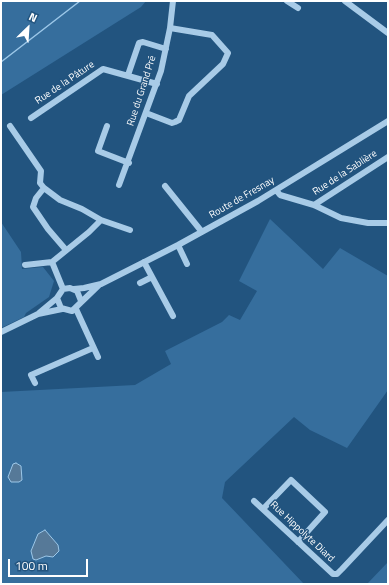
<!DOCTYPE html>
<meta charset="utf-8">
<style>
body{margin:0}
#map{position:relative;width:389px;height:585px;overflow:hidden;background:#22547f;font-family:"Titillium Web",sans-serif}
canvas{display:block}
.frame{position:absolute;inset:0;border:2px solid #fff;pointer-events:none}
.north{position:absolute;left:8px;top:8px;width:40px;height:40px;-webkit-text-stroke:3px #22547f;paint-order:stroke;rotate:25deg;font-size:11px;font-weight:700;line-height:16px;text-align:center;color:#fff}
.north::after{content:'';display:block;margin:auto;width:14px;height:18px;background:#fff;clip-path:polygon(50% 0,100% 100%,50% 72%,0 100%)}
.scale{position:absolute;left:8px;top:559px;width:80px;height:18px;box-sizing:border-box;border:2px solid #fff;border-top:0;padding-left:5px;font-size:12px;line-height:14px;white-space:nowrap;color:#fff;-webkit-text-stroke:3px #22547f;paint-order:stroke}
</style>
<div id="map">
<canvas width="389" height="585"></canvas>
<div class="frame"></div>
<div class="north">N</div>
<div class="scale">100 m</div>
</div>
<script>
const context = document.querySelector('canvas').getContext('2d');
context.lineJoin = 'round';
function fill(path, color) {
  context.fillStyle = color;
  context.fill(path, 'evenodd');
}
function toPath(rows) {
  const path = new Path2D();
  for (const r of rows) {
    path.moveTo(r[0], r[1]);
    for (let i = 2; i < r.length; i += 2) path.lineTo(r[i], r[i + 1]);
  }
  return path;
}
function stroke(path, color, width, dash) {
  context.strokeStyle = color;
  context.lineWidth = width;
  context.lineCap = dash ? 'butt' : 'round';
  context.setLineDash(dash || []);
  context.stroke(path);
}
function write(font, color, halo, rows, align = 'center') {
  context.font = font + ' "Titillium Web",sans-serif';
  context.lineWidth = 3;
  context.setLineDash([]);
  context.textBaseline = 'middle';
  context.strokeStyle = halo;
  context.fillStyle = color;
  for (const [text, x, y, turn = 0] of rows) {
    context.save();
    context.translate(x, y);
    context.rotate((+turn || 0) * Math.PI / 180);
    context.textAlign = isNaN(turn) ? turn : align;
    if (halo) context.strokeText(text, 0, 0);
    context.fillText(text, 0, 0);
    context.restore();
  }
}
const green = toPath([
 [1,1,146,1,141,7,1,95],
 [270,219,323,269,340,248,388,276,388,390,347,448,310,430,294,417,225,482,222,498,304,584,1,584,1,392,135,385,171,364,165,351,222,322,229,315,240,320,257,291,239,281],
 [1,222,21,252,22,269,43,267,54,281,49,297,26,313,24,317,1,328],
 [388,562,388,584,367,584]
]);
const water = toPath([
 [16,463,21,466,22,480,19,482,11,482,8,477,13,464,16,463],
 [45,530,58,545,59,551,53,557,46,556,36,560,33,559,31,551,38,534,45,530]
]);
const stream = toPath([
 [1,62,80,1]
]);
const minor = toPath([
 [287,1,298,8],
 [345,1,388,33],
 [128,75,139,43,143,42,166,49],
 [146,113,172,123,175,122,179,120,189,96,223,64,228,53,212,35,170,28],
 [31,118,103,69,157,84],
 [10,126,41,171,40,183,44,188,60,200,82,209,101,220,89,232,52,262,63,289],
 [107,126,98,151,129,163],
 [119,185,161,71,170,28,173,1],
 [165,186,202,232],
 [44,188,36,198,33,207,48,229,66,250],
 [276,190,280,195,314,205,341,218,368,223,388,223],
 [314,205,388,157],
 [101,220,130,230],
 [178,245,187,264],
 [144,262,173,316],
 [25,265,52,262],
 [140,283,152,277],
 [74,289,84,288,101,284,178,245,258,201,388,121],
 [81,301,77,291,70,288,63,289,57,298,61,308,72,311,99,285],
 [76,309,98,357],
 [39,313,57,298],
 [1,332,38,314,62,309],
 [35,383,31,375,93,348],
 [254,501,333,574,337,574,342,569,388,520],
 [263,509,291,480,325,512,298,542]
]);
const streetNames = [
 ["Rue de la Pâture",65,83,-34],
 ["Rue du Grand Pré",142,91,-72],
 ["Rue de la Sablière",345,173,-33],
 ["Route de Fresnay",242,198,-30],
 ["Rue Hippolyte Diard",302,532,43]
];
fill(green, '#366e9d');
fill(water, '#567998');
stroke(water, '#9cc7e8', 1);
stroke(stream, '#9cc7e8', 1.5);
stroke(minor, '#a8cbe7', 6);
write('10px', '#fff', '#22547f', streetNames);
</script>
